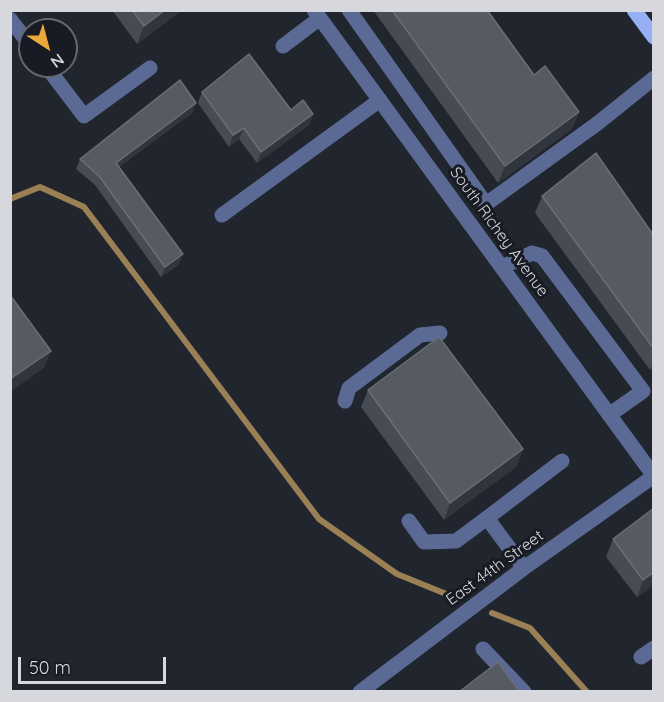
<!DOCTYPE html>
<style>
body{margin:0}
#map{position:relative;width:664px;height:702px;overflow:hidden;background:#21252d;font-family:Quicksand,sans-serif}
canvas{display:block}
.frame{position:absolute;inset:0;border:12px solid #d6d8de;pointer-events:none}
.north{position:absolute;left:18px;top:18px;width:60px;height:60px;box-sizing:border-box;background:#181b23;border:2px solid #64676e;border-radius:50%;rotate:144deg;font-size:16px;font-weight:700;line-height:24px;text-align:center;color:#d6d8de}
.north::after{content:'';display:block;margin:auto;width:21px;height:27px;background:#eba939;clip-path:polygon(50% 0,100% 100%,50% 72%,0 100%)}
.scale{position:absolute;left:18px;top:657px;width:148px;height:27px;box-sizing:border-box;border:3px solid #d6d8de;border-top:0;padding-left:8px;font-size:18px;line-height:21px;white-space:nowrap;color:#d6d8de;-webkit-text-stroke:4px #181b23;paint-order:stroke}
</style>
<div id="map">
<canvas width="664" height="702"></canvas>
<div class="frame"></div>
<div class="north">N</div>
<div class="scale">50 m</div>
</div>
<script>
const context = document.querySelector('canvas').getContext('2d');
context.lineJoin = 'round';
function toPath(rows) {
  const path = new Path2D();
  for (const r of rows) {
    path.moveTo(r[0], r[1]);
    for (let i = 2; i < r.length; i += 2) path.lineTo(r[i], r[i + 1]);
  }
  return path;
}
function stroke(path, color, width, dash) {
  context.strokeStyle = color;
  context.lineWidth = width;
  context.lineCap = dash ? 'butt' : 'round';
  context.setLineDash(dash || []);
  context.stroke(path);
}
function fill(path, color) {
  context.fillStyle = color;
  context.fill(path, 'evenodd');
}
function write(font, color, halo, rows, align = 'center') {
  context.font = font + ' Quicksand,sans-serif';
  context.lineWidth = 6;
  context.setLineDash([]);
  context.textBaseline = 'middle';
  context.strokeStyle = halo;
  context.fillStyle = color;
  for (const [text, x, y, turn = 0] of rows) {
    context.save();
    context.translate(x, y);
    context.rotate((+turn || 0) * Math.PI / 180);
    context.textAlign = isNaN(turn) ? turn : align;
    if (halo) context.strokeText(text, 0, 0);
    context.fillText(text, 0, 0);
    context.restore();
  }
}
const stream = toPath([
 [10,199,40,187,84,207,319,519,397,574,456,598],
 [492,613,530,628,587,692]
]);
const minor = toPath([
 [314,10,654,476],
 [349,10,486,204,598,123,654,78],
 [10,19,30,45],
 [283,46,320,18],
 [46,66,84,116,150,68],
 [222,215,380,100],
 [502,267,532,253,542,256,643,391,609,415],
 [345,401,349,388,420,335,440,333],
 [487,518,562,461],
 [409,521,424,542,456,541,487,518,524,568],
 [483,649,524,692],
 [641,657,654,648],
 [360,692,524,568,654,476]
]);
const major = toPath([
 [634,10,654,37]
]);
const wall = toPath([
 [112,10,182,10,137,44],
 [373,10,487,10,534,75,579,112,572,129,498,183],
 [202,92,291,110,313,114,309,125,257,163,239,139,229,147,198,103],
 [196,103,192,113,119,167,179,264,161,277,95,185,76,169,80,159],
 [542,196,654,236,654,368,650,370,535,213],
 [368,390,523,449,516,467,444,520,361,407],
 [654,508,654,585,637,597,606,557,613,539]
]);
const shadedWall = toPath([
 [165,10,182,10,137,44,144,26],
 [196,103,192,113,112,172,116,163],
 [579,112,572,129,498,183,505,166],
 [313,114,309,125,257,163,261,152],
 [244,128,239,139,229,147,233,135],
 [183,254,179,264,161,277,165,267],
 [51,351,44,368,10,392,10,379],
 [654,360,654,368,650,370],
 [523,449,516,467,444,520,450,503],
 [654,572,654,585,637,597,643,580]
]);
const building = toPath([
 [132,10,165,10,144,26,132,10],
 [392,10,487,10,534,75,545,66,579,112,505,166,392,10],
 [249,54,291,110,303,100,313,114,261,152,244,128,233,135,202,92,249,54],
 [180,80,196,103,116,163,183,254,165,267,99,176,80,159,180,80],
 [596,153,654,236,654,349,542,196,596,153],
 [10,295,51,351,10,379,10,295],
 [439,337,523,449,450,503,368,390,439,337],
 [654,508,654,572,643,580,613,539,654,508],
 [498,662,520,692,459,692,498,662]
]);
const streetNames = [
 ["South Richey Avenue",499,232,54],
 ["East 44th Street",495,568,-36]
];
stroke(stream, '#9a8054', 6);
stroke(minor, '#5b6a94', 15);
stroke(major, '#97b0f5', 15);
fill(wall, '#474b53');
fill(shadedWall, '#31353e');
fill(building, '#565a62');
stroke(building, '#6a6e76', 1.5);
write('16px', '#d6d8de', '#181b23', streetNames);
</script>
